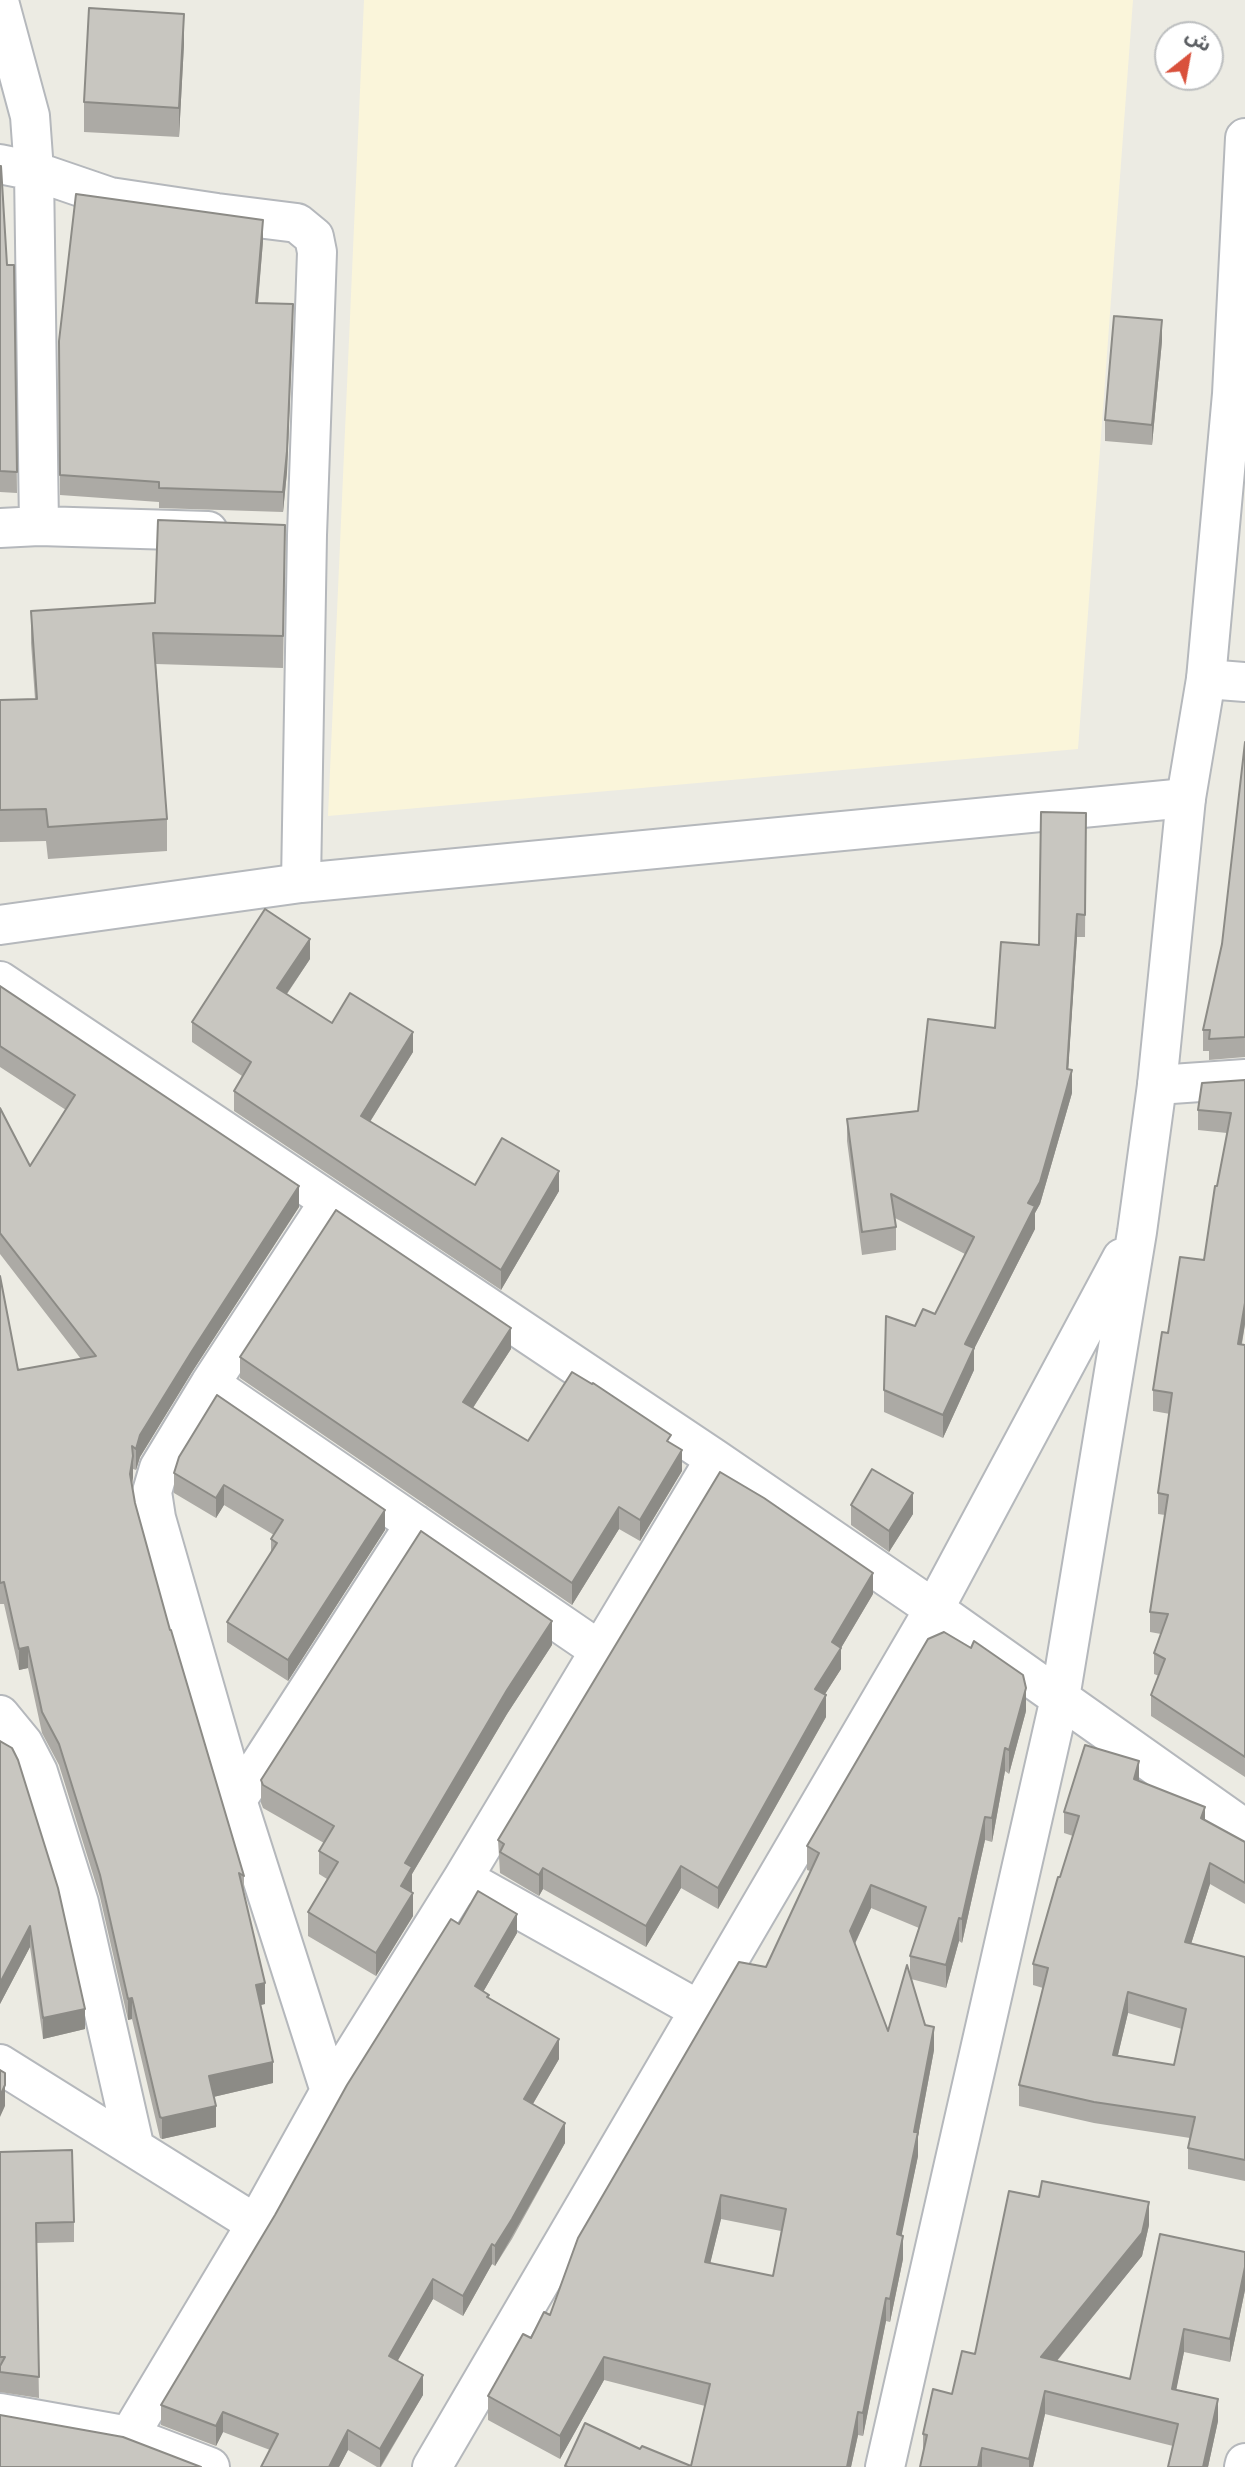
<!DOCTYPE html>
<meta charset="utf-8">
<style>
body{margin:0}
#map{position:relative;width:1245px;height:2467px;overflow:hidden;background:#ecebe3;font-family:"Titillium Web","Noto Sans Arabic",sans-serif}
canvas{display:block}
.north{position:absolute;left:1154px;top:21px;width:70px;height:70px;box-sizing:border-box;background:#fff;border:2px solid #bdbfc0;border-radius:50%;rotate:31deg;font-size:19px;font-weight:700;line-height:28px;text-align:center;color:#5b5e62}
.north::after{content:'';display:block;margin:auto;width:24px;height:32px;background:#d9513c;clip-path:polygon(50% 0,100% 100%,50% 72%,0 100%)}
</style>
<div id="map">
<canvas width="1245" height="2467"></canvas>
<div class="north">ش</div>
</div>
<script>
const context = document.querySelector('canvas').getContext('2d');
context.lineJoin = 'round';
function fill(path, color) {
  context.fillStyle = color;
  context.fill(path, 'evenodd');
}
function toPath(rows) {
  const path = new Path2D();
  for (const r of rows) {
    path.moveTo(r[0], r[1]);
    for (let i = 2; i < r.length; i += 2) path.lineTo(r[i], r[i + 1]);
  }
  return path;
}
function stroke(path, color, width, dash) {
  context.strokeStyle = color;
  context.lineWidth = width;
  context.lineCap = dash ? 'butt' : 'round';
  context.setLineDash(dash || []);
  context.stroke(path);
}
const commercial = toPath([
 [364,0,1133,0,1078,749,328,816]
]);
const minor = toPath([
 [0,5,30,116,34,171,39,526],
 [0,164,34,171,110,197,217,213,297,223,314,237,317,252,307,535,301,883],
 [0,528,39,526,208,531],
 [1206,679,1245,682],
 [0,925,301,883,1186,798],
 [0,981,715,1459,934,1609,432,2467],
 [1157,1085,1245,1079],
 [329,1202,210,1384,159,1468,152,1492,156,1518,237,1800,330,2091],
 [210,1384,599,1650],
 [0,1715,23,1743,38,1772,79,1903,134,2145],
 [237,1800,415,1524],
 [463,1878,699,2010],
 [0,2064,256,2224],
 [0,2413,129,2436,210,2467],
 [129,2436,256,2224,330,2091,463,1878,715,1459],
 [1244,2467,1245,2463]
]);
const tertiary = toPath([
 [1122,1258,934,1609,1245,1829],
 [885,2467,1060,1698,1137,1232,1157,1085,1186,798,1206,679,1232,394,1245,138]
]);
const wall = toPath([
 [184,44,179,137,84,132,84,102],
 [0,166,7,265,14,265,17,493,0,492],
 [263,241,258,303,293,324,287,472,283,512,159,508,159,502,60,495,59,341],
 [1162,341,1152,445,1105,441,1105,420],
 [285,556,283,668,156,664,167,819,167,851,48,859,46,841,0,842,0,700,35,699,31,643,31,611,155,603],
 [1245,742,1245,1057,1209,1060,1209,1051,1203,1051,1203,1030,1222,944],
 [1086,813,1085,937,1077,937,1068,1069,1072,1093,1040,1204,1035,1213,1035,1229,974,1349,974,1370,943,1438,884,1412,884,1390,915,1326,935,1314,965,1254,895,1218,896,1227,896,1250,862,1255,847,1141,847,1119,918,1111,995,1028,1039,945],
 [310,959,287,994,332,1023,413,1052,370,1122,475,1185,559,1191,501,1290,234,1111,234,1091,242,1076,192,1042,192,1022],
 [0,986,299,1207,192,1372,140,1457,136,1470,133,1469,132,1485,135,1503,170,1630,244,1876,244,1893,265,2004,260,2005,273,2083,213,2097,216,2127,162,2139,160,2138,132,2019,128,2020,100,1897,59,1765,42,1733,28,1668,19,1670,4,1604,0,1604,0,1276,18,1370,81,1359,0,1254,0,1108,30,1166,66,1110,0,1067],
 [1245,1080,1245,1324,1242,1344,1245,1345,1245,1777,1151,1716,1151,1695,1159,1676,1154,1674,1154,1653,1161,1634,1150,1632,1150,1612,1165,1515,1158,1514,1158,1493,1170,1414,1153,1411,1153,1390,1168,1333,1204,1260,1227,1133,1198,1130,1198,1110],
 [511,1349,473,1408,528,1441,671,1443,682,1471,640,1541,619,1529,572,1605,240,1378,240,1357],
 [179,1457,385,1530,288,1681,227,1642,227,1622,271,1553,271,1539,274,1535,224,1505,216,1518,174,1493,174,1473],
 [851,1505,913,1514,889,1552,851,1525],
 [873,1594,841,1648,841,1669,824,1695,826,1717,718,1909,681,1888,646,1947,543,1889,539,1896,500,1873,498,1840],
 [552,1645,507,1714,412,1874,411,1892,413,1916,376,1976,308,1936,308,1912,327,1879,319,1874,319,1851,324,1843,263,1808,261,1803,261,1780],
 [1026,1711,1009,1774,1005,1771,992,1842,985,1840,962,1943,959,1941,946,1988,911,1979,934,2050,918,2136,918,2156,901,2235,903,2259,890,2322,886,2321,863,2436,858,2435,851,2467,565,2467,565,2466,640,2449,691,2466,705,2406,604,2380,560,2459,488,2420,488,2396,550,2315,766,1967,810,1871,807,1870,807,1846],
 [871,1908,919,1928,910,1956,910,1974,888,2031,855,1944],
 [721,2219,781,2231,773,2276,710,2263],
 [0,1741,85,2029,43,2039,30,1947,0,2004],
 [1139,1781,1205,1820,1245,1842,1245,1904,1210,1884,1191,1944,1245,1957,1245,2181,1188,2169,1188,2148,1190,2138,1094,2123,1019,2106,1019,2085,1043,1988,1033,1985,1033,1964,1073,1836,1064,1833,1064,1812],
 [1128,2013,1182,2029,1174,2065,1118,2055],
 [459,1924,517,1933,483,1992,489,1998,559,2059,533,2104,565,2143,512,2239,495,2266,492,2264,463,2316,433,2299,397,2361,423,2395,381,2467,377,2467,348,2450,339,2467,261,2467,270,2450,223,2432,216,2446,161,2425,161,2405],
 [0,2152,74,2222,74,2242,36,2243,39,2398,0,2392],
 [1149,2225,1142,2256,1057,2361,1130,2379,1245,2252,1245,2290,1230,2362,1184,2352,1176,2389,1218,2421,1208,2467,1168,2467,1173,2446,1045,2414,1033,2467,920,2467,923,2452,923,2434,952,2394,975,2354]
]);
const shadedWall = toPath([
 [184,14,184,44,179,137,179,108],
 [263,220,263,241,256,323,256,303],
 [293,304,287,472,283,512,283,492],
 [1162,320,1162,341,1152,445,1152,425],
 [1077,914,1077,937,1067,1088,1072,1070,1072,1093,1040,1204,1035,1213,1035,1229,974,1349,974,1370,943,1438,943,1415,965,1344,1028,1203,1067,1069],
 [310,939,310,959,277,1008,277,988],
 [413,1032,413,1052,361,1136,361,1116],
 [559,1171,559,1191,501,1290,501,1270],
 [299,1186,299,1207,192,1372,140,1457,136,1470,136,1449,140,1435,192,1351],
 [1245,1303,1245,1324,1238,1364,1238,1344],
 [511,1328,511,1349,463,1423,463,1402],
 [682,1450,682,1471,640,1541,640,1520],
 [133,1456,133,1478,130,1495,130,1474],
 [224,1485,224,1505,216,1518,216,1498],
 [913,1493,913,1514,889,1552,889,1531],
 [619,1507,619,1529,572,1605,572,1583],
 [385,1510,385,1530,288,1681,288,1660],
 [873,1573,873,1594,841,1648,841,1669,815,1710,815,1689,832,1642],
 [552,1621,552,1645,507,1714,412,1874,412,1891,401,1909,401,1886,405,1863,507,1690],
 [28,1647,28,1668,19,1670,19,1649],
 [1026,1688,1026,1711,1009,1774,1009,1750],
 [826,1695,826,1717,718,1909,718,1888],
 [1005,1748,1005,1771,992,1842,992,1818],
 [1139,1761,1139,1782,1134,1779],
 [1205,1807,1205,1828,1201,1818],
 [985,1817,985,1840,962,1943,962,1919],
 [1210,1863,1210,1884,1185,1963,1185,1942],
 [681,1866,681,1888,646,1947,646,1926],
 [543,1868,543,1889,539,1896,539,1875],
 [871,1885,871,1908,850,1954,850,1931],
 [413,1893,413,1916,376,1976,376,1953],
 [517,1914,517,1933,475,2006,475,1986],
 [959,1918,959,1941,946,1988,946,1965],
 [30,1926,30,1947,0,2004,0,1983],
 [265,1983,265,2004,256,2006,256,1985],
 [1128,1992,1128,2013,1113,2075,1113,2055],
 [132,1998,132,2019,128,2020,128,1999],
 [85,2009,85,2029,43,2039,43,2018],
 [934,2027,934,2050,918,2136,918,2156,897,2258,897,2234,914,2132],
 [559,2039,559,2059,524,2119,524,2099],
 [273,2062,273,2083,209,2098,209,2076],
 [5,2085,5,2106,0,2117,0,2096],
 [216,2106,216,2127,162,2139,162,2118],
 [565,2123,565,2143,495,2266,495,2246],
 [721,2195,721,2219,705,2285,705,2262],
 [1149,2202,1149,2225,1142,2256,1041,2380,1041,2357],
 [903,2236,903,2259,890,2322,890,2299],
 [492,2244,492,2264,463,2316,463,2296],
 [1245,2267,1245,2290,1230,2362,1230,2339],
 [433,2279,433,2299,389,2376,389,2356],
 [886,2298,886,2321,863,2436,863,2413],
 [1184,2329,1184,2352,1172,2411,1172,2389],
 [604,2357,604,2380,560,2459,560,2436],
 [423,2375,423,2395,380,2467,380,2449],
 [1045,2391,1045,2414,1033,2467,1029,2467,1029,2459],
 [1218,2399,1218,2421,1208,2467,1203,2467],
 [223,2412,223,2432,216,2446,216,2426],
 [858,2412,858,2435,851,2467,847,2467],
 [348,2430,348,2450,339,2467,329,2467],
 [982,2448,982,2467,978,2467]
]);
const building = toPath([
 [89,8,184,14,179,108,84,102,89,8],
 [0,166,1,166,7,265,14,265,17,472,0,471,0,166],
 [76,194,263,220,256,303,293,304,287,451,283,492,159,488,159,482,60,475,59,341,76,194],
 [1114,316,1162,320,1152,425,1105,420,1114,316],
 [158,520,285,525,283,636,153,633,167,819,48,827,46,809,0,810,0,700,37,699,31,611,155,603,158,520],
 [1245,742,1245,1037,1209,1039,1210,1030,1203,1030,1222,944,1245,742],
 [1041,812,1086,813,1085,915,1077,914,1067,1069,1072,1070,1040,1182,1028,1203,1035,1206,965,1344,974,1348,943,1415,884,1390,886,1316,915,1326,923,1309,935,1314,974,1237,891,1194,896,1227,862,1232,847,1119,918,1111,928,1019,995,1028,1001,942,1039,945,1041,812],
 [265,909,310,939,277,988,332,1023,350,993,413,1032,361,1116,475,1185,502,1138,559,1171,501,1270,234,1091,251,1062,192,1022,265,909],
 [0,986,299,1186,192,1351,140,1435,136,1449,132,1446,133,1456,130,1474,135,1503,170,1630,171,1630,244,1876,239,1873,265,1983,256,1985,273,2062,209,2076,216,2106,162,2118,160,2117,132,1998,128,1999,100,1875,59,1744,42,1712,28,1647,19,1649,4,1582,0,1583,0,1276,18,1370,96,1356,0,1233,0,1108,30,1166,75,1095,0,1046,0,986],
 [1245,1080,1245,1303,1238,1344,1245,1345,1245,1757,1151,1695,1165,1659,1154,1653,1168,1614,1150,1612,1168,1495,1158,1493,1172,1393,1153,1390,1162,1332,1168,1333,1180,1257,1204,1260,1215,1186,1217,1186,1231,1113,1198,1110,1202,1083,1245,1080],
 [336,1210,511,1328,463,1402,528,1441,572,1372,592,1384,593,1383,671,1435,667,1441,682,1450,640,1520,619,1507,572,1583,240,1357,336,1210],
 [217,1395,385,1510,288,1660,227,1622,277,1543,271,1539,283,1520,224,1485,216,1498,174,1473,179,1457,217,1395],
 [872,1469,913,1493,889,1531,851,1505,872,1469],
 [720,1472,764,1498,873,1573,832,1642,841,1648,815,1689,826,1695,718,1888,681,1866,646,1926,543,1868,539,1875,500,1852,504,1844,498,1840,720,1472],
 [421,1531,552,1621,507,1690,405,1863,412,1867,401,1886,413,1893,376,1953,308,1912,338,1862,319,1851,334,1826,263,1785,261,1780,421,1531],
 [944,1632,971,1648,974,1641,1023,1675,1026,1688,1009,1750,1005,1748,992,1818,985,1817,962,1919,959,1918,946,1965,910,1956,926,1907,871,1885,850,1931,888,2031,907,1965,925,2025,934,2027,914,2132,918,2132,897,2234,903,2236,890,2299,886,2298,863,2413,858,2412,847,2467,568,2467,565,2466,585,2423,640,2449,642,2446,691,2466,710,2384,604,2357,560,2436,488,2396,523,2334,531,2338,544,2312,550,2315,578,2238,739,1962,766,1967,819,1853,807,1846,928,1639,944,1632],
 [721,2195,786,2209,773,2276,705,2262,721,2195],
 [0,1741,12,1748,18,1760,58,1888,85,2009,43,2018,30,1926,0,1983,0,1741],
 [1085,1745,1139,1761,1134,1779,1205,1807,1201,1818,1245,1842,1245,1883,1210,1863,1185,1942,1245,1957,1245,2160,1188,2148,1195,2117,1094,2102,1019,2085,1048,1968,1033,1964,1058,1877,1060,1877,1079,1816,1064,1812,1085,1745],
 [1128,1992,1186,2009,1174,2065,1113,2055,1128,1992],
 [478,1891,517,1914,475,1986,489,1995,487,1997,559,2039,524,2099,565,2123,512,2219,495,2246,492,2244,463,2296,433,2279,389,2356,423,2375,380,2449,348,2430,329,2467,261,2467,278,2434,223,2412,216,2426,161,2405,275,2215,347,2085,451,1919,459,1924,478,1891],
 [0,2070,5,2073,5,2085,0,2096,0,2070],
 [72,2150,74,2222,36,2223,39,2377,0,2372,0,2366,5,2357,0,2357,0,2152,72,2150],
 [1042,2181,1149,2202,1142,2233,1041,2357,1130,2379,1160,2234,1245,2252,1245,2267,1230,2339,1184,2329,1172,2389,1218,2399,1203,2467,1168,2467,1178,2424,1045,2391,1029,2459,982,2448,978,2467,920,2467,927,2435,923,2434,933,2389,952,2394,962,2351,975,2354,1009,2191,1039,2197,1042,2181],
 [0,2415,123,2437,201,2467,0,2467,0,2415]
]);
fill(commercial, '#faf5da');
stroke(minor, '#b5b8bc', 42);
stroke(tertiary, '#b5b8bc', 42);
stroke(minor, '#fff', 38);
stroke(tertiary, '#fff', 38);
fill(wall, '#acaaa5');
fill(shadedWall, '#8c8b86');
fill(building, '#c8c6c0');
stroke(building, '#8c8b86', 2);
</script>
